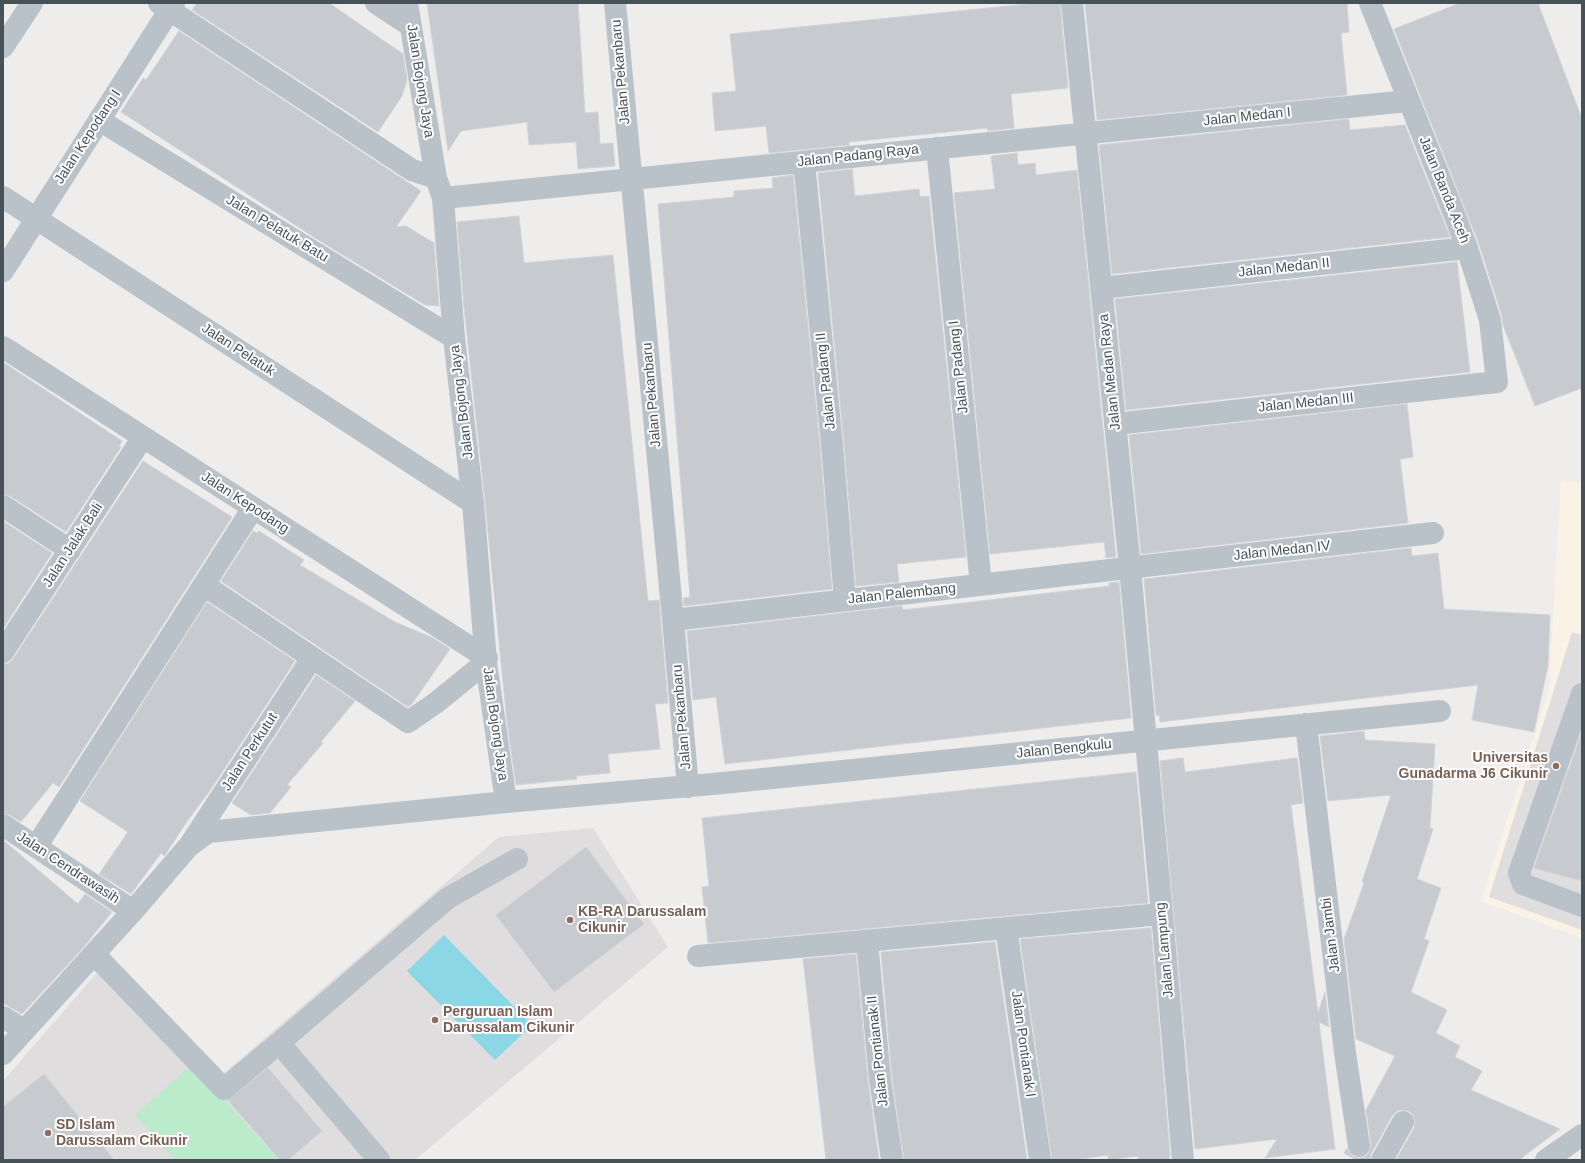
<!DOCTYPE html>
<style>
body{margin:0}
#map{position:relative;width:1585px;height:1163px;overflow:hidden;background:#efecec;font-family:Arial,sans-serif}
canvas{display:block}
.frame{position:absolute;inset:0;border:4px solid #465158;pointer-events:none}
</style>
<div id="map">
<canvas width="1585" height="1163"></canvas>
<div class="frame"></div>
</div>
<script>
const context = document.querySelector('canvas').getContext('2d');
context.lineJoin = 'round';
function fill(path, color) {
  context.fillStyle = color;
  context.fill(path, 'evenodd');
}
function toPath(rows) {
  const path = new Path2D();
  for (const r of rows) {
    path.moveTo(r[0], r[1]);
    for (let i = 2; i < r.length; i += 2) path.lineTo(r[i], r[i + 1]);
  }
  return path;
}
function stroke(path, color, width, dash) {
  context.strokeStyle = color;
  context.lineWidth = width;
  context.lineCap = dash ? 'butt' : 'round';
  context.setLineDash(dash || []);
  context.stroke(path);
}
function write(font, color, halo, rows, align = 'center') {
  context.font = font + ' Arial,sans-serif';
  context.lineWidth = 4;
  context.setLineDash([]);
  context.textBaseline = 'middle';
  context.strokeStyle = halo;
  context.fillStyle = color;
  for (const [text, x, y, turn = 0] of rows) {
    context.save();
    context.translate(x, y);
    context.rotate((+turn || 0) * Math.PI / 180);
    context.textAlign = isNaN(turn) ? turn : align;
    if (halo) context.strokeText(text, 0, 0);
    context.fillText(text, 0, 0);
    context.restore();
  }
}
const commercial = toPath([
 [1561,480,1582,483,1582,938,1481,901,1549,690]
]);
const education = toPath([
 [1572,632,1582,635,1582,930,1489,897],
 [593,828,668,947,415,1160,3,1160,3,1081,108,960,217,1079,499,837]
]);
const green = toPath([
 [192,1064,279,1160,175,1160,135,1115]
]);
const water = toPath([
 [444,935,532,1025,495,1060,407,971]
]);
const building = toPath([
 [197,3,329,3,403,54,407,80,402,96,378,132,192,10,197,3],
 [427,3,578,3,585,113,598,112,600,144,613,143,615,166,578,169,576,142,529,145,527,122,461,131,448,151,427,3],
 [1038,3,1060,3,1068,88,1011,94,1014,128,988,131,987,128,849,142,849,145,769,153,766,126,715,131,712,93,736,91,730,34,1038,3],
 [1085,3,1347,3,1349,32,1341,33,1347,95,1097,120,1085,3],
 [1460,3,1538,3,1582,119,1582,388,1535,406,1503,325,1502,316,1479,244,1394,29,1460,3],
 [179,31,421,191,396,227,406,226,434,243,439,306,425,305,320,241,121,112,143,78,146,80,179,31],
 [1349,119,1350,130,1405,125,1450,237,1112,274,1099,145,1349,119],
 [1017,153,1018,165,1035,163,1036,175,1077,170,1116,557,1106,558,1104,542,990,554,954,193,995,189,991,156,1017,153],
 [852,169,855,196,919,189,920,197,929,196,966,557,897,564,899,582,856,586,844,444,818,173,852,169],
 [793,175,820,446,832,589,684,606,683,598,690,597,658,204,734,197,734,191,773,188,772,178,793,175],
 [519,216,524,263,613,255,648,601,659,600,668,703,655,704,660,749,608,754,610,773,576,776,577,779,516,785,507,722,485,502,464,307,457,222,519,216],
 [1457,262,1470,372,1126,410,1115,299,1457,262],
 [3,362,122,441,119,446,121,447,66,532,10,496,3,494,3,362],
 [1407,404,1413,457,1400,459,1408,523,1141,554,1129,435,1407,404],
 [143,461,232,517,59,787,53,783,21,822,10,815,3,813,3,664,9,663,13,659,143,461],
 [3,521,52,553,3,629,3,521],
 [253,531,257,533,259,531,304,560,300,565,395,622,433,638,450,649,412,704,408,707,221,581,253,531],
 [1411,548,1412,556,1438,553,1444,609,1550,615,1548,665,1534,732,1472,720,1478,685,1160,722,1159,715,1156,715,1144,579,1411,548],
 [1119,582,1131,718,725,764,716,697,693,700,687,631,902,606,903,610,1109,586,1109,583,1119,582],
 [207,602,295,661,211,789,186,823,165,855,164,856,161,853,131,894,99,874,128,832,80,801,207,602],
 [316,675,355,701,321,742,323,743,287,785,291,787,270,813,251,815,232,803,316,675],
 [1364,731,1365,740,1435,744,1430,828,1433,829,1417,879,1441,888,1424,939,1429,941,1411,992,1447,1010,1436,1033,1460,1046,1455,1057,1482,1071,1471,1090,1560,1129,1519,1160,1396,1160,1414,1128,1415,1122,1413,1115,1409,1111,1403,1110,1397,1111,1392,1116,1371,1154,1370,1160,1356,1160,1344,1153,1347,1148,1350,1154,1354,1157,1360,1158,1366,1156,1370,1151,1371,1144,1366,1110,1395,1056,1356,1039,1344,939,1364,883,1362,882,1391,795,1328,801,1320,736,1364,731],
 [1582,732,1582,881,1534,868,1582,732],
 [1183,758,1185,772,1297,758,1303,803,1291,805,1318,1013,1325,992,1329,1027,1319,1022,1335,1149,1265,1158,1277,1139,1195,1149,1160,761,1183,758],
 [1136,772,1148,903,708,943,702,887,709,886,702,818,1136,772],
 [3,840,78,904,85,894,112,912,83,948,22,1014,3,1003,3,840],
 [586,847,644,924,554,992,496,915,586,847],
 [1151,928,1170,1154,1169,1160,1138,1160,1138,1156,1108,1160,1108,1155,1074,1160,1052,1160,1020,939,1151,928],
 [995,942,1027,1160,904,1160,892,1078,881,952,995,942],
 [856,954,868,1081,879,1160,826,1160,803,959,856,954],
 [268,1068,322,1131,288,1160,280,1160,228,1100,268,1068],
 [44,1074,114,1160,3,1160,3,1107,44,1074]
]);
const minor = toPath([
 [159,3,412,170,436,178],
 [376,3,411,26],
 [407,3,436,178,443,198,454,338,473,503,486,662,506,802],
 [615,3,673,620,688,787],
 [1072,3,1130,568,1162,914,1183,1160],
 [3,47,32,3],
 [99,120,454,338],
 [937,148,981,585],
 [804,162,832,445,845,600],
 [3,197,473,503],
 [443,198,1408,101],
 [3,271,174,3],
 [1101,288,1467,248],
 [3,347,487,658],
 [1115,424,1497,382,1490,320,1467,248,1453,211,1370,3],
 [3,506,70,550],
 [204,585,408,722,437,702,486,662],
 [673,620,1433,533],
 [3,652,143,437],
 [1582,694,1519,873,1523,884,1582,906],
 [1306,724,1345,1053,1359,1146],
 [3,825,133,911],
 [191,843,312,658],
 [36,847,253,508],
 [1006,928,1040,1160],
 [867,941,880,1079,892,1160],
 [94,954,224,1089,279,1043],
 [698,956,1162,914],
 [3,1017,24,1030],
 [3,1054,133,911,188,847,208,832,506,802,713,784,1440,711],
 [379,1160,279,1043,448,898,517,859],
 [1382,1160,1403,1122],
 [1546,1160,1582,1135]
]);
const markers = [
 [1556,766,4,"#8d6e63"],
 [570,920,4,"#8d6e63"],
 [435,1020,4,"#8d6e63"],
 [48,1133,4,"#8d6e63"]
];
const streetNames = [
 ["Jalan Pekanbaru",621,72,-95],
 ["Jalan Bojong Jaya",420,81,81],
 ["Jalan Medan I",1247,117,-6],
 ["Jalan Kepodang I",88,137,-57],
 ["Jalan Padang Raya",858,156,-6],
 ["Jalan Banda Aceh",1444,190,68],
 ["Jalan Pelatuk Batu",277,229,31],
 ["Jalan Medan II",1284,268,-6],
 ["Jalan Pelatuk",238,350,33],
 ["Jalan Padang I",959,367,-96],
 ["Jalan Medan Raya",1110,372,-96],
 ["Jalan Padang II",826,381,-96],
 ["Jalan Pekanbaru",652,395,-95],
 ["Jalan Bojong Jaya",462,402,-97],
 ["Jalan Medan III",1306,403,-6],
 ["Jalan Kepodang",245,503,33],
 ["Jalan Jalak Bali",73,545,-57],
 ["Jalan Medan IV",1282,551,-6],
 ["Jalan Palembang",902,594,-6],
 ["Jalan Pekanbaru",682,717,-95],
 ["Jalan Bojong Jaya",495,724,82],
 ["Jalan Bengkulu",1064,749,-6],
 ["Jalan Perkutut",250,752,-57],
 ["Jalan Cendrawasih",68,868,33],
 ["Jalan Jambi",1331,935,-97],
 ["Jalan Lampung",1165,950,-95],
 ["Jalan Pontianak I",1023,1044,82],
 ["Jalan Pontianak II",878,1051,-96]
];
const educationNames = [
 ["Universitas",1548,758,"right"],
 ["Gunadarma J6 Cikunir",1548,774,"right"],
 ["KB-RA Darussalam",578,912],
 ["Cikunir",578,928],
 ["Perguruan Islam",443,1012],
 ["Darussalam Cikunir",443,1028],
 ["SD Islam",56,1125],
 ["Darussalam Cikunir",56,1141]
];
fill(commercial, '#faf3e5');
fill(education, '#e0ddde');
fill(green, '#bcebcc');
fill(water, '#8cd7e6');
fill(building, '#c7cacf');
stroke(building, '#d1d3d8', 1);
stroke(minor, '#b8c2c8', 22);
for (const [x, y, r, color] of markers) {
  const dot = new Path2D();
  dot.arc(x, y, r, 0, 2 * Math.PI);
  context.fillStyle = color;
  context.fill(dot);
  stroke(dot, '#fff', 1.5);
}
write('14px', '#465158', '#fff', streetNames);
write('bold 14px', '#785e54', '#fff', educationNames, 'left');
</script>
